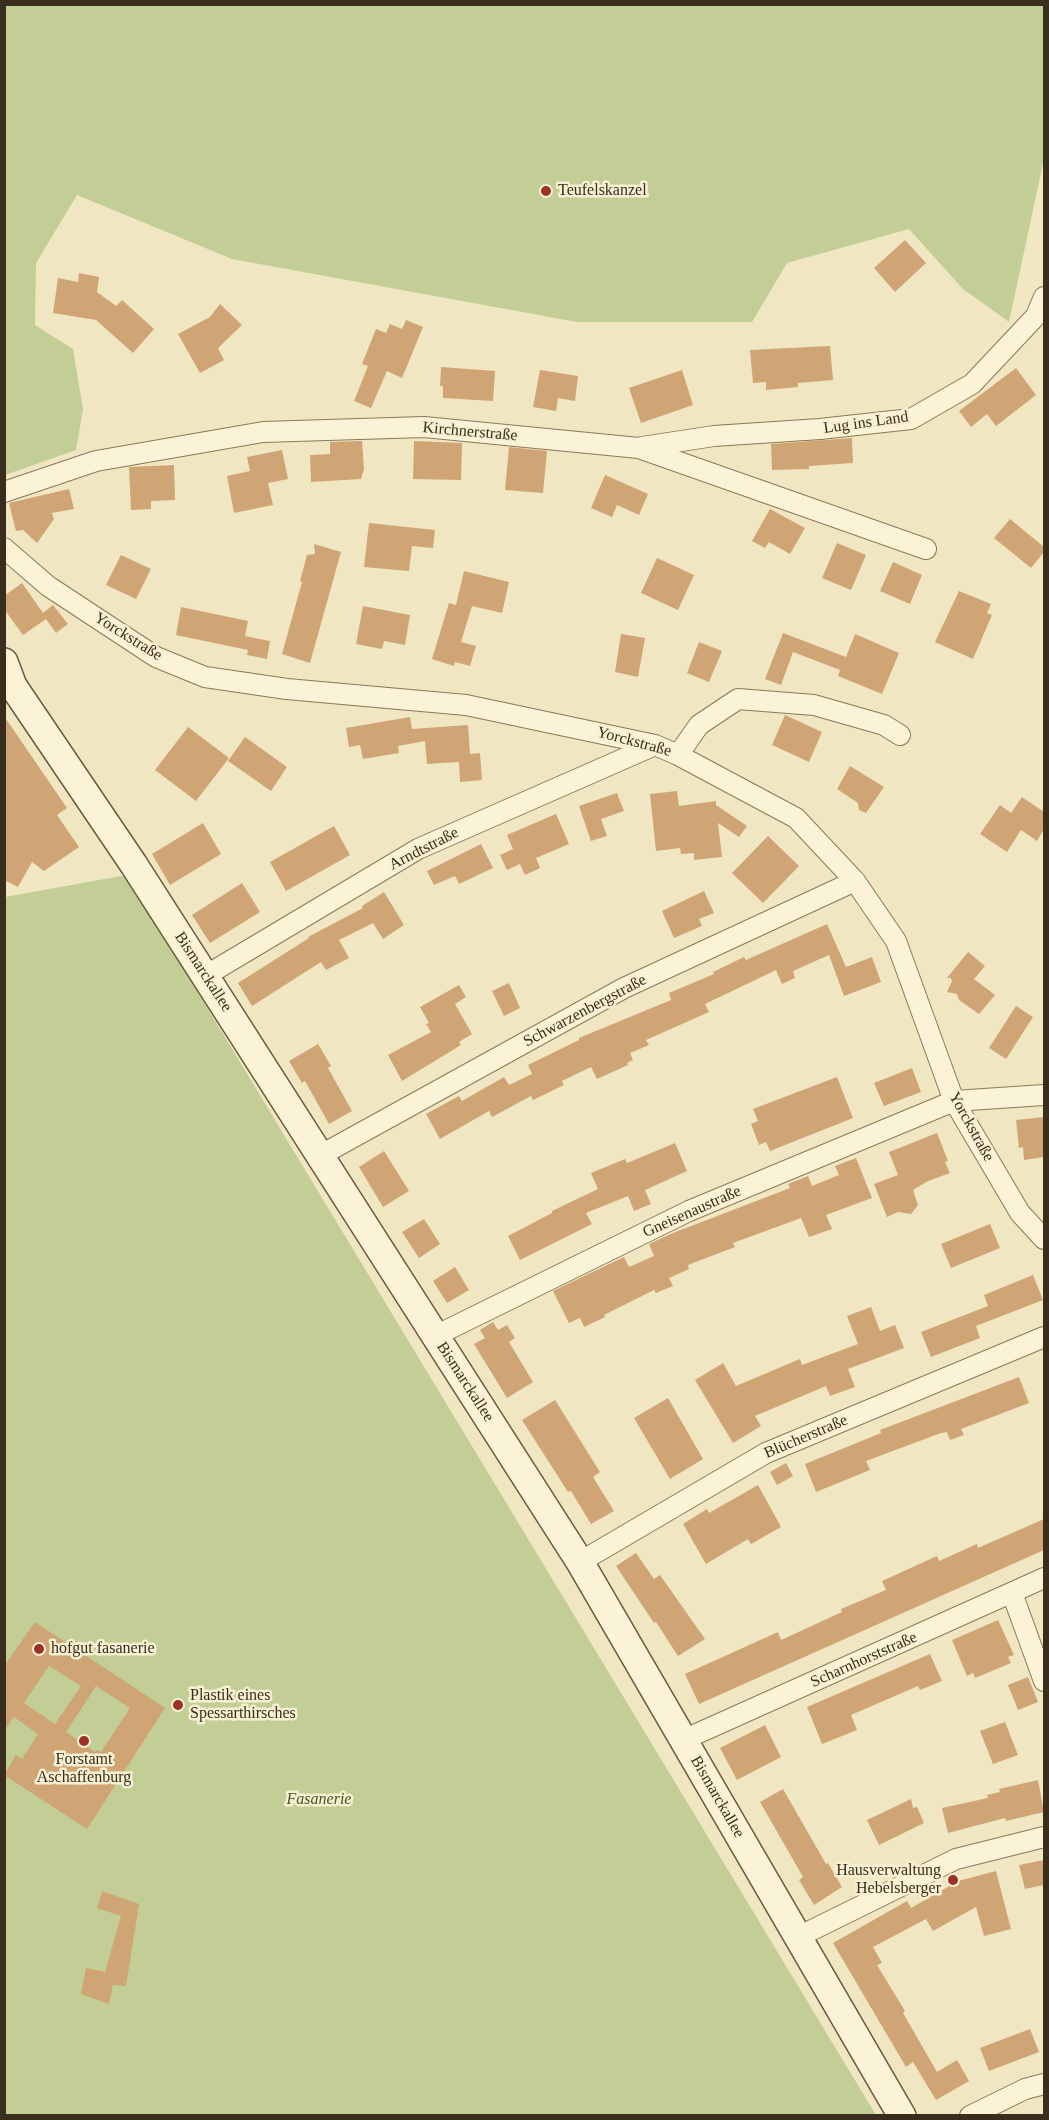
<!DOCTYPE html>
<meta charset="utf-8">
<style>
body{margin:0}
#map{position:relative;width:1049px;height:2120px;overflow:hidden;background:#f0e7c2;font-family:Georgia,serif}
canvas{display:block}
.frame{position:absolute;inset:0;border:6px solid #392e1d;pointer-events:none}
</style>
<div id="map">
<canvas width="1049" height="2120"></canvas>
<div class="frame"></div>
</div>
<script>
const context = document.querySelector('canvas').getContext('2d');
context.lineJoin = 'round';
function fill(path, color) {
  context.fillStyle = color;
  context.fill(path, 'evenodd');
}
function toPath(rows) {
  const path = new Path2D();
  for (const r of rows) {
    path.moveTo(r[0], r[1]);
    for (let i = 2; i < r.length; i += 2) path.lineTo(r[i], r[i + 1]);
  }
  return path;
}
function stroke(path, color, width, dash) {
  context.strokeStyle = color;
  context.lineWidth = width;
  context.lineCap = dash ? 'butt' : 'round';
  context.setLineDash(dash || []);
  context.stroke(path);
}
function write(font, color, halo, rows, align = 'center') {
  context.font = font + ' Georgia,serif';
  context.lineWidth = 5;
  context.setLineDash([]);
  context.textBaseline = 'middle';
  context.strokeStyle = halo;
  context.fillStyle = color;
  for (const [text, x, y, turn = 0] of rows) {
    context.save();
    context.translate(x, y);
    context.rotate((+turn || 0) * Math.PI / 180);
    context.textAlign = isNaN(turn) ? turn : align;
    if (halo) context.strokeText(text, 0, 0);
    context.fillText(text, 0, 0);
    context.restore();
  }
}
const green = toPath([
 [4,5,1044,5,1044,159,1009,322,963,289,909,229,787,263,752,322,577,322,232,259,77,195,36,263,35,325,73,349,83,409,76,450,5,475],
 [127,875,876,2115,5,2115,5,897]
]);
const building = toPath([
 [905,240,926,263,895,292,874,268],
 [79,273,99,277,97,292,116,306,122,300,154,329,133,353,96,320,53,313,58,278,78,282],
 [220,304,242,325,218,348,224,360,200,373,178,334,210,317],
 [406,320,423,327,402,378,387,371,371,408,354,401,368,366,362,364,376,329,386,333,390,324,402,329],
 [830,346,833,380,798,383,798,387,766,390,766,382,753,383,750,350],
 [441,367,495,371,493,401,443,398,443,386,440,386],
 [1016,368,1036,395,996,426,987,414,971,427,959,411],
 [540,370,578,376,575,401,558,398,556,411,533,407],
 [682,370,693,405,641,423,629,388],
 [852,438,853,463,809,466,809,469,772,470,771,444],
 [362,441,364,469,361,479,311,482,310,455,330,454,330,442],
 [414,441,462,443,461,480,413,479],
 [509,447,547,451,543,493,505,490],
 [282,450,288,479,268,483,273,505,234,513,227,476,250,471,247,457],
 [174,465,175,500,151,501,151,509,131,510,129,467],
 [605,475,648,494,639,515,617,505,612,517,591,508],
 [69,489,74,509,52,513,54,519,37,543,23,530,16,531,9,503],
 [770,509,805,528,790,554,769,542,765,548,752,541],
 [1010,519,1044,547,1044,552,1031,568,994,538],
 [369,523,435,530,433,548,412,546,409,571,364,567],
 [837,543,866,555,851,590,822,578],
 [314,544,341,552,310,663,282,654,302,582,300,581,307,555,315,554],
 [121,555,151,569,136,599,106,585],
 [657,558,694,575,678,610,641,593],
 [893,562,922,575,910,604,880,591],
 [464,571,509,582,502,613,472,606,461,642,476,646,470,666,455,662,454,666,432,659,449,603,456,605],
 [22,583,43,613,53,605,68,624,56,633,46,619,23,635,4,609,4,596],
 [959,591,991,604,987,613,992,615,973,659,935,642],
 [363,606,410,615,405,645,384,641,382,649,356,644],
 [181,607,248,621,245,636,270,641,267,659,247,655,248,650,176,635],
 [783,633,846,657,855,634,899,653,882,694,838,676,840,670,793,652,781,685,765,679],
 [621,634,645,638,638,677,615,672],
 [699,642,722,651,709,682,687,673],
 [785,715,822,732,809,762,772,745],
 [4,716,67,808,57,815,79,847,44,871,32,862,18,887,4,880],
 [410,717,412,729,468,725,470,754,480,753,482,780,460,782,459,762,427,764,425,741,398,746,399,753,363,759,360,745,349,747,346,728],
 [188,727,229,758,196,801,155,770],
 [245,737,287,767,271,791,228,761],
 [850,766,884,787,866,813,859,810,858,803,837,789],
 [677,791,679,806,716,801,716,805,747,826,739,837,718,823,722,857,694,860,694,853,681,854,680,848,656,851,650,794],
 [617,793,624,811,601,819,607,836,591,841,579,806],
 [1022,797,1044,812,1044,829,1037,841,1021,830,1007,852,980,834,1000,805,1011,813],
 [556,814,569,844,536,858,540,868,525,875,520,864,507,870,500,855,513,849,507,835],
 [203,823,221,854,170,885,152,854],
 [334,826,350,855,286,891,270,862],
 [768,836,799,866,763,903,732,873],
 [481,844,493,868,459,884,455,876,434,885,427,871],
 [242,883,260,912,210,943,192,915],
 [704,891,714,913,699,919,702,926,674,938,662,911],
 [384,892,404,925,383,939,373,923,339,940,349,958,326,970,321,962,252,1006,238,983,309,938,308,937,363,908,362,906],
 [827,924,846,967,872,957,881,982,844,996,829,955,793,971,795,978,782,984,776,970,705,1004,709,1012,646,1040,649,1045,630,1053,633,1060,627,1063,628,1065,597,1079,591,1067,562,1081,564,1085,533,1100,531,1096,492,1117,489,1111,440,1139,426,1114,459,1096,462,1101,504,1077,509,1085,532,1074,528,1065,579,1040,579,1038,671,1000,669,993,714,974,713,972,744,957,746,960],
 [968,952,985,966,974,979,995,995,979,1014,959,1000,957,994,947,992,952,981,951,978,947,978],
 [509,983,520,1008,504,1016,492,991],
 [459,985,466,997,455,1004,472,1034,459,1042,461,1045,402,1081,388,1055,431,1032,426,1024,429,1023,420,1007],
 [1016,1006,1033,1017,1006,1059,989,1048],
 [318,1044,331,1066,328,1068,352,1111,329,1124,305,1081,302,1083,289,1061],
 [912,1068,921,1092,884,1106,874,1083],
 [837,1077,853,1118,770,1151,766,1142,759,1145,751,1124,758,1121,753,1109],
 [1044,1117,1044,1157,1024,1160,1023,1147,1019,1148,1016,1120],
 [937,1133,948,1161,945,1162,950,1173,928,1181,913,1190,918,1205,911,1214,898,1212,887,1217,874,1184,898,1175,889,1152],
 [675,1143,687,1171,645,1190,651,1204,634,1211,628,1196,586,1213,592,1224,520,1260,508,1236,552,1213,552,1211,598,1189,591,1173,625,1159,627,1163],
 [384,1151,409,1191,383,1207,359,1167],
 [856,1158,872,1198,826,1215,832,1229,809,1237,801,1218,733,1243,735,1247,688,1265,689,1269,669,1278,673,1286,656,1293,654,1290,604,1315,605,1317,584,1327,580,1318,569,1323,553,1291,624,1257,629,1267,654,1256,649,1244,673,1233,790,1188,788,1184,808,1176,812,1186,839,1175,835,1166],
 [424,1219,440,1244,419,1258,402,1232],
 [990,1224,1000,1248,951,1268,941,1244],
 [455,1267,469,1290,447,1303,433,1281],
 [1033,1275,1043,1300,976,1326,980,1338,931,1357,921,1332,988,1306,984,1295],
 [871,1307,880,1331,895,1325,904,1348,848,1369,855,1387,830,1396,826,1386,755,1416,761,1426,733,1443,695,1380,723,1363,736,1386,800,1359,802,1365,858,1344,847,1316],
 [493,1322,498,1330,507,1325,515,1338,509,1342,533,1382,507,1398,474,1344,485,1338,480,1330],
 [1019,1377,1029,1403,961,1429,964,1435,950,1440,947,1432,941,1433,866,1461,870,1470,816,1492,805,1464,881,1433,880,1430],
 [668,1398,703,1459,670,1479,634,1418],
 [555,1400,600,1472,593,1477,614,1511,591,1524,571,1491,568,1492,522,1420],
 [786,1463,793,1476,777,1485,770,1472],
 [758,1485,781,1527,751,1544,748,1539,706,1564,683,1524,707,1509,709,1513],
 [1044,1519,1044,1550,699,1704,685,1674,778,1632,781,1640,842,1612,841,1609,886,1590,882,1581,937,1556,939,1561,977,1544,978,1548],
 [636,1553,654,1579,660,1575,705,1639,678,1656,656,1622,654,1623,616,1566],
 [998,1620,1014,1655,1008,1657,1011,1663,975,1678,973,1673,967,1676,952,1640],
 [35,1622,165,1708,87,1829,4,1775,16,1755,22,1759,38,1734,14,1717,4,1731,4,1666],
 [49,1666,81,1686,55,1724,24,1703],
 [96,1686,130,1708,101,1752,97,1750,95,1752,66,1732],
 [930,1654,942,1681,920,1690,918,1686,851,1715,857,1730,822,1744,807,1707],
 [1028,1677,1038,1702,1018,1710,1008,1685],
 [1005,1722,1018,1755,993,1764,980,1731],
 [765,1725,781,1757,737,1780,720,1748],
 [1038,1780,1044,1812,1006,1821,1005,1818,948,1833,942,1808,988,1798,987,1795,1000,1792,999,1789],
 [783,1789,826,1864,828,1863,842,1887,814,1905,799,1880,803,1877,760,1802],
 [911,1799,913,1808,917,1807,924,1823,879,1845,867,1820],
 [1044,1860,1044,1885,1025,1889,1019,1865],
 [996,1871,1011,1929,984,1936,976,1907,933,1931,926,1919,873,1947,882,1963,877,1965,905,2011,903,2013,937,2072,957,2060,969,2081,936,2100,913,2062,906,2067,833,1943,907,1901,911,1908,953,1884,954,1887,959,1885,958,1881],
 [102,1891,139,1904,126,1986,113,1985,109,2004,81,1994,86,1968,105,1972,121,1916,97,1908],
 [1030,2029,1039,2052,989,2071,980,2048]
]);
const street = toPath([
 [642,447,714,436,820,429,911,419,972,384,1036,316,1044,297],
 [4,492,96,461,263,432,424,427,639,448,926,549],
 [4,548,48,586,156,657,205,677,287,689,466,705,655,745,678,755,796,818,855,881,896,941,954,1101,1020,1213,1044,1239],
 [678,755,699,725,738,699,814,705,884,725,900,735],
 [205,976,418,849,655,745],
 [321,1155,624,988,855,881],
 [435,1336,689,1211,954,1101,1044,1095],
 [580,1562,766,1453,1044,1337],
 [1012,1593,1044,1681],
 [683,1740,1044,1578],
 [798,1937,956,1859,1044,1837],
 [970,2116,1025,2089,1044,2084]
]);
const secondary = toPath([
 [4,662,13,686,134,865,580,1562,902,2116]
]);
const markers = [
 [546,191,6,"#9c3126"],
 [39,1649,6,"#9c3126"],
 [178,1705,6,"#9c3126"],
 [84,1741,6,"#9c3126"],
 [953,1880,6,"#9c3126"]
];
const poiNames = [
 ["Teufelskanzel",558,191],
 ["hofgut fasanerie",51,1649],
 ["Plastik eines",190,1696],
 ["Spessarthirsches",190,1714],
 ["Forstamt",84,1760,"center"],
 ["Aschaffenburg",84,1778,"center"],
 ["Hausverwaltung",941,1871,"right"],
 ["Hebelsberger",941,1889,"right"]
];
const streetNames = [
 ["Lug ins Land",866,423,-8],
 ["Kirchnerstraße",470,432,5],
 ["Yorckstraße",128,637,32],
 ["Yorckstraße",634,742,15],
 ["Arndtstraße",424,849,-27],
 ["Bismarckallee",203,972,57],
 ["Schwarzenbergstraße",585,1011,-28],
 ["Yorckstraße",971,1127,61],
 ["Gneisenaustraße",692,1212,-24],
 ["Bismarckallee",465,1382,57],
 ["Blücherstraße",806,1437,-23],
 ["Scharnhorststraße",864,1660,-24],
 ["Bismarckallee",717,1797,60]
];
const parkNames = [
 ["Fasanerie",319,1800]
];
fill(green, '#c2ce95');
fill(building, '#cfa576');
stroke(street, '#8a7858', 22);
stroke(secondary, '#6c593c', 30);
stroke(street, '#faf3d6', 20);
stroke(secondary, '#faf3d6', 27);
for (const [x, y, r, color] of markers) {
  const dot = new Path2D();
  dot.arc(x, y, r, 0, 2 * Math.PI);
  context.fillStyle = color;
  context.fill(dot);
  stroke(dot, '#f7f0d2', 2);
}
write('16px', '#392e1d', '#f7f0d2', poiNames, 'left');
write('16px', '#392e1d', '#f7f0d2', streetNames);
write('italic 16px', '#445723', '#f7f0d2', parkNames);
</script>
